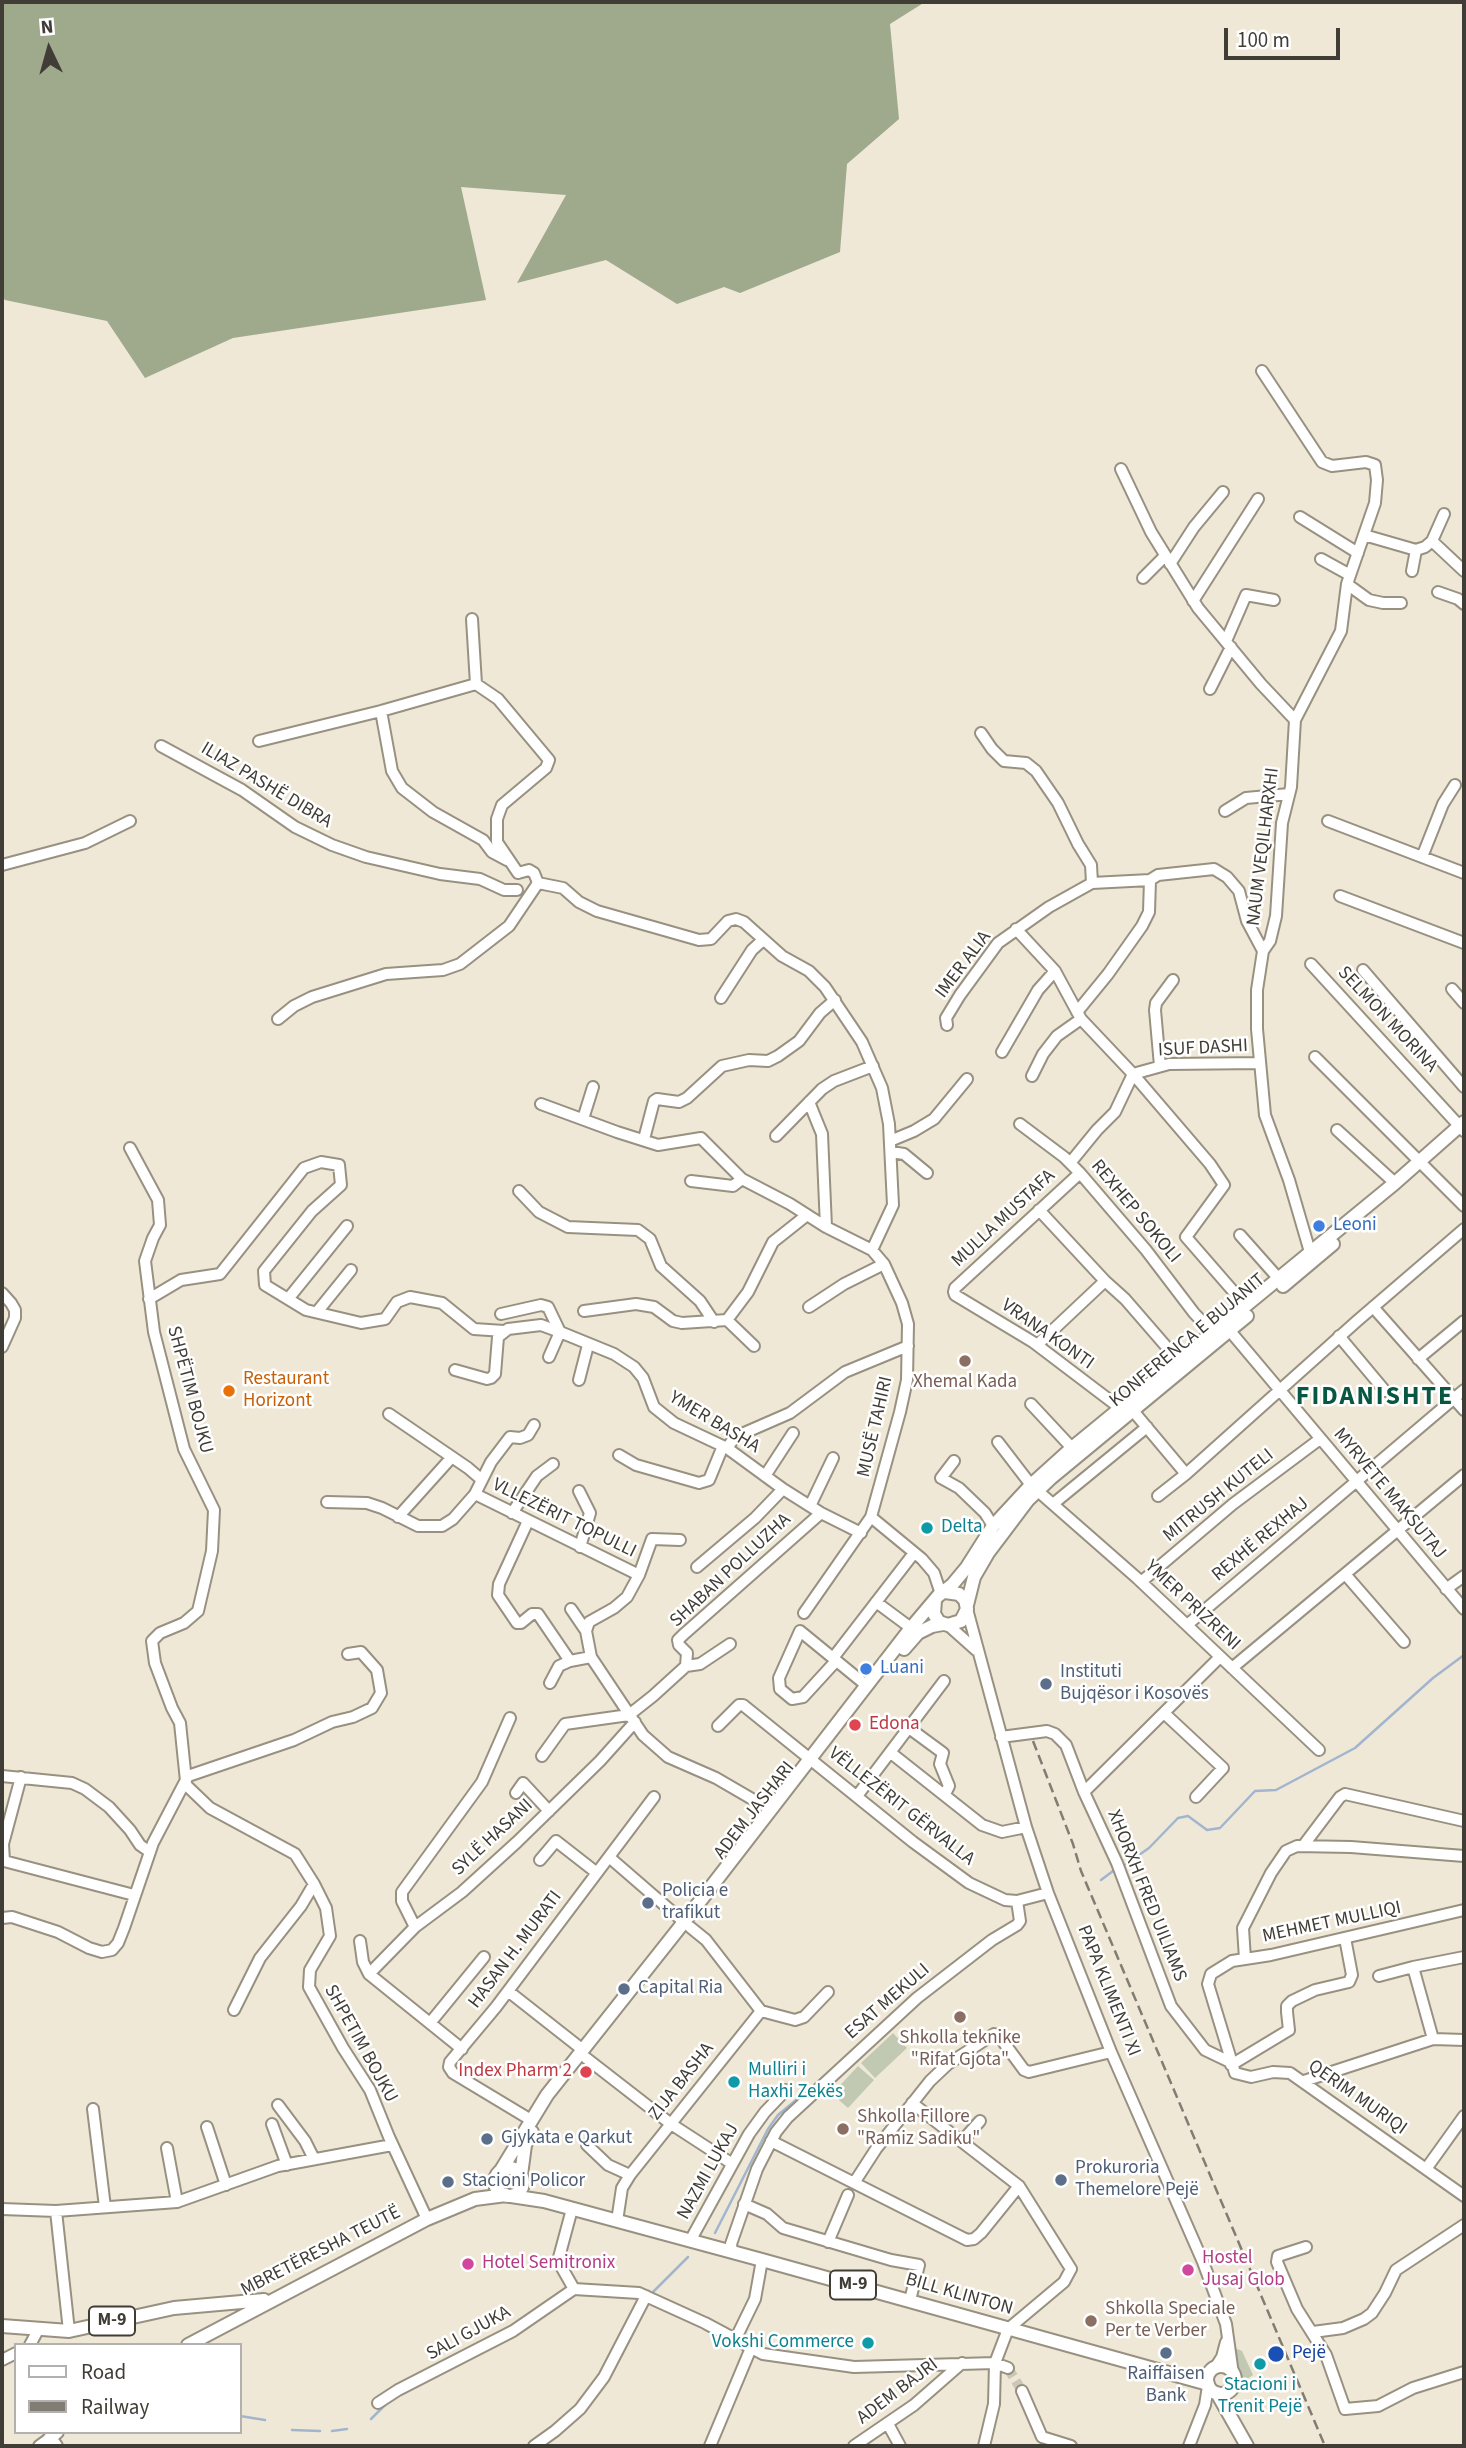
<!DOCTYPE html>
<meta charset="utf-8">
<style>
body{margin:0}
#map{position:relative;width:1466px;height:2448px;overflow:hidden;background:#efe8d7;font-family:"Source Sans 3",sans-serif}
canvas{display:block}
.frame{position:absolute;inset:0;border:4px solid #3f3d36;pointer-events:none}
.legend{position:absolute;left:14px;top:2343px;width:228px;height:91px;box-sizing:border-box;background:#fff;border:2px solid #b2b1af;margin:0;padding:9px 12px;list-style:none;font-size:21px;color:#3f3d36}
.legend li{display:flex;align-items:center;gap:14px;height:35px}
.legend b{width:35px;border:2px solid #b2b1af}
.north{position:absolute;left:14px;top:14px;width:70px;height:70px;-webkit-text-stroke:5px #fff;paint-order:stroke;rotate:355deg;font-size:19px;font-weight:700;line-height:28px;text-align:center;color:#3f3d36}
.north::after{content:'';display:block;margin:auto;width:24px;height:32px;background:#3f3d36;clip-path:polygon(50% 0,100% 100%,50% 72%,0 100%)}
.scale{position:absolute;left:1224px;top:28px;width:116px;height:32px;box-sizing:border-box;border:4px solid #3f3d36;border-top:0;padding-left:9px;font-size:21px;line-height:24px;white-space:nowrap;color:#3f3d36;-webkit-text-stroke:5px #fff;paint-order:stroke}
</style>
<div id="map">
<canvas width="1466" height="2448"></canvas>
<div class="frame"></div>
<ul class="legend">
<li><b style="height:9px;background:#fff"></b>Road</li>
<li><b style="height:9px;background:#817d72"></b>Railway</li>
</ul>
<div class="north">N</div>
<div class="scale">100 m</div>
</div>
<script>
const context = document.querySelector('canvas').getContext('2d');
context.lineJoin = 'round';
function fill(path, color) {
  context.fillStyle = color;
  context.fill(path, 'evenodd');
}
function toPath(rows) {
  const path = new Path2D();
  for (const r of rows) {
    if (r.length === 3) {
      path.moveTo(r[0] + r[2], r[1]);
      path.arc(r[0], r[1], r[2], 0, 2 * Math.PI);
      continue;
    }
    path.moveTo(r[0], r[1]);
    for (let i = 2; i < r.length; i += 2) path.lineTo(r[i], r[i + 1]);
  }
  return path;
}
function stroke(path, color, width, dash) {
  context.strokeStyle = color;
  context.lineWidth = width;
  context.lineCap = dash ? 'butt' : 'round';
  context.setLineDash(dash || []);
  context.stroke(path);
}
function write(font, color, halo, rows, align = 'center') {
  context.font = font + ' "Source Sans 3",sans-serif';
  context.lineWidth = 5;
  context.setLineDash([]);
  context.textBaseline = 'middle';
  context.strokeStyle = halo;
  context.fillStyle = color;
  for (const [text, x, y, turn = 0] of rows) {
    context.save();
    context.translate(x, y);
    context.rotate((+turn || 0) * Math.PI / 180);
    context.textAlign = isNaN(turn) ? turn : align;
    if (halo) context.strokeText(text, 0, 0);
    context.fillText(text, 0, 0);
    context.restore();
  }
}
const green = toPath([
 [893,2033,907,2048,875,2078,861,2063],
 [858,2066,874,2080,848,2108,832,2094],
 [1232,2347,1242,2351,1253,2375,1237,2386]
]);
const forest = toPath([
 [2,2,925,2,890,24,899,119,847,164,840,252,740,293,724,287,677,304,606,260,517,283,566,195,461,187,486,300,233,338,145,378,107,321,5,300,2,296]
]);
const stream = toPath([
 [1126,1864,1149,1848,1178,1818,1188,1816,1207,1830,1220,1828,1255,1791,1276,1790,1355,1748,1433,1678,1464,1655],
 [1101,1880,1113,1871],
 [715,2233,768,2129,778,2115,824,2077],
 [651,2294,688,2257],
 [522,2331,534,2323],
 [76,2344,78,2345],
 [240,2416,265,2420],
 [371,2419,387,2403],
 [292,2430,320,2431],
 [332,2431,347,2429]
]);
const minorTunnel = toPath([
 [1008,2368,1022,2391]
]);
const minor = toPath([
 [1262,371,1322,462,1332,466,1366,462,1375,465,1377,480,1375,503,1347,584,1341,631,1295,720,1291,787,1282,823,1276,916,1270,941,1263,951,1257,990,1257,1029,1265,1115,1289,1180,1310,1252,1315,1258],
 [1121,469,1151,532,1198,608,1261,684,1295,720],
 [1300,517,1358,553],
 [1364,535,1416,550],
 [1432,541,1444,514],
 [1416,550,1425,547,1432,541,1464,571],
 [1321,559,1350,575],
 [1170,564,1194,527,1223,492],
 [1412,571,1416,550],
 [1143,578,1165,556],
 [1347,584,1369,600,1383,603,1401,603],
 [1438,592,1458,599,1464,604],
 [1193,601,1258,499],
 [1226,641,1246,595,1274,600],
 [476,684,498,699,549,760,546,768,502,805,497,819,497,842,518,873],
 [1210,689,1231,647],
 [381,711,392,771,402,788,433,812,483,840,492,852,507,860],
 [259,741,381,711,476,684,472,619],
 [161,746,242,790,295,827,332,845,366,857,440,874,480,879,504,890,517,890],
 [1225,811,1246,798,1289,794],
 [1328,821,1464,873],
 [1422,857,1443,804,1455,785],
 [2,865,85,843,130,821],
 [518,873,529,870,534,873,538,883],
 [538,883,563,888,579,902,597,911,699,940,711,939,728,921,736,919,744,922,782,956,809,971,825,987,862,1042,882,1088,889,1124,893,1205,872,1250],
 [1092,883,1150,880,1158,875,1214,869,1227,877,1239,891,1247,921,1263,951],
 [1340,896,1464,943],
 [1016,929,1055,971,1081,1019,1133,1074,1210,1164,1224,1185,1186,1237,1246,1306],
 [1311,964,1464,1131],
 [1363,970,1464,1087],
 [1452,989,1464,1003],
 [721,998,752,950,763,940],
 [1077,1012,1108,974,1142,926,1149,912,1150,880],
 [278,1019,294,1006,312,997,386,974,443,970,460,964,509,926,538,883],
 [947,1025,946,1018,960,995,998,943,1049,907,1092,883,1091,865,1078,844,1058,803,1036,771,1026,763,1004,761,992,749,981,733],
 [1002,1052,1038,990,1055,971],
 [1315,1057,1464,1206],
 [1160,1066,1155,1010,1156,1003,1173,980],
 [1032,1076,1043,1054,1057,1036,1081,1019],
 [809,1102,822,1134,826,1227],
 [541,1104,617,1132,658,1145,701,1138,742,1179,790,1204,826,1227,872,1250,884,1264,902,1303,908,1324,907,1380,900,1412,871,1517,804,1613],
 [583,1119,593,1087],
 [1020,1124,1064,1157,1080,1173,1146,1250,1194,1313,1213,1333],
 [1337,1130,1395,1183],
 [776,1136,822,1089,834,1081,873,1066],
 [644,1139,654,1101,657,1099,679,1102,687,1098,722,1066,749,1060,768,1061,778,1056,799,1041,820,1013,835,1000],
 [890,1141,914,1131,934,1119,967,1079],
 [130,1148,158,1200,160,1225,153,1238,145,1261,154,1332,184,1449,214,1510,212,1551,198,1611,184,1623,160,1633,152,1641,155,1663,172,1708,180,1723,186,1781],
 [891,1152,904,1154,927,1173],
 [1070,1163,1097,1130,1115,1112,1133,1074,1169,1064,1260,1063],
 [1080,1173,955,1288,954,1292,955,1295,1033,1342,1120,1408],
 [691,1181,733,1186,742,1179],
 [519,1191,539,1212,568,1227,638,1230,650,1239,661,1266,700,1301,714,1322],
 [1039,1210,1105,1281,1125,1299,1184,1367],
 [1240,1235,1279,1279],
 [2,1293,11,1303,15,1310,15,1318,2,1347],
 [149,1299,181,1280,220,1274,304,1168,321,1162,339,1165,341,1185,312,1211,264,1271,265,1285,306,1310,361,1323,385,1319,397,1302,410,1297,442,1303,474,1329,504,1331],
 [288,1299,347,1226],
 [809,1307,844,1284,884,1264],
 [1373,1307,1464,1410],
 [584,1311,636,1304,654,1307,673,1321,682,1323,727,1320,748,1292,773,1242,807,1215],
 [317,1312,351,1270],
 [501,1314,541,1305,548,1307,560,1332,614,1354,634,1367,643,1378,654,1407,674,1423,727,1448,783,1489,821,1513,861,1533],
 [727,1320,754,1346],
 [1230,1331,1464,1609],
 [1339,1336,1385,1391],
 [1037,1345,1105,1281],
 [1418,1359,1464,1321],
 [455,1370,487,1379,491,1378,495,1374,498,1337,508,1329,541,1325,560,1332,549,1357],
 [579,1380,588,1345],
 [1031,1404,1072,1448],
 [1129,1406,1186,1474,1357,1321,1464,1229],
 [389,1414,468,1468,482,1480],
 [998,1442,1031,1485,1137,1578,1319,1750],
 [727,1448,735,1437,790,1413,845,1372,908,1346],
 [619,1455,636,1465,699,1483,709,1480,723,1446],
 [954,1461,941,1478,959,1488,985,1513,993,1526],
 [765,1476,793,1433],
 [579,1491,590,1513,580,1547],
 [475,1494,639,1575],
 [1158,1496,1186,1474],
 [327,1502,367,1503,382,1508,418,1526,442,1526,453,1519,475,1494,491,1462,510,1437,520,1438,528,1435,534,1425],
 [1053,1504,1147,1427],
 [810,1506,833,1458],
 [512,1513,537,1476,553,1464],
 [398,1517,452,1457],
 [871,1517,922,1559,934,1573,941,1594],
 [528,1521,499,1584,498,1595,517,1623,521,1623,532,1614,538,1614,570,1661,591,1657],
 [680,1540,652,1539,639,1575,627,1597,614,1608,589,1622,586,1631,591,1657,643,1735,668,1757,716,1778,771,1810],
 [697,1567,755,1518,783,1489],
 [1345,1574,1404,1642],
 [1141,1582,1233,1504,1320,1439],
 [1446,1589,1464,1576],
 [876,1602,911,1628],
 [571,1609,586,1631],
 [967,1609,1026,1827,1048,1893,1111,2052,1203,2262,1226,2324,1233,2374],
 [948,1625,976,1650],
 [1187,1625,1464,1390],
 [833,1658,914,1553],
 [836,1661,803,1697,792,1699,780,1689,779,1678,800,1631,866,1685],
 [686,1666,700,1664,730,1644],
 [1232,1668,1464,1475],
 [550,1683,559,1666,570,1661],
 [1164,1713,1223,1768,1196,1797],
 [718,1726,739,1705,743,1705,913,1842,969,1883,1005,1900,1017,1901,1048,1893],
 [909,1728,943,1753,940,1764,949,1786,945,1794],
 [1001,1737,1047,1731,1055,1734,1066,1745,1084,1792,1117,1863,1171,2006,1205,2050,1230,2062],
 [891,1753,982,1825,1002,1832,1026,1827],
 [542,1756,565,1724,629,1715,653,1696,686,1666,687,1653,679,1645,678,1640,683,1635,821,1513],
 [2,1776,72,1783,85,1789,109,1807,130,1830,140,1845,150,1852],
 [21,1777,3,1844,4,1861,134,1895],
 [185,1784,210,1808,295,1854,314,1884,326,1908,330,1936,310,1970,309,1987,343,2048,370,2090,389,2137,427,2219],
 [1084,1792,1220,1657],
 [516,1793,523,1783,549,1811],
 [857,1796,944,1681],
 [1303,1846,1340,1797,1345,1794,1464,1821],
 [609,1857,684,1922],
 [540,1860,556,1841,597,1873],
 [1464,1910,1271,1955,1232,1961,1211,1974,1208,1984,1235,2073,1251,2077,1273,2072,1290,2073,1464,2196],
 [2,1918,12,1917,58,1932,89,1948,102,1952,112,1950,118,1943,124,1928,153,1843,188,1776,294,1740,332,1722,353,1717,372,1708,381,1693,377,1670,361,1652,348,1654],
 [415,1927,402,1901,402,1892,482,1782,510,1718],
 [690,1927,706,1940,761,2011,795,2020,804,2017,828,1992],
 [360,1941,363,1962,369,1974,462,2049],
 [1245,1959,1243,1928,1271,1873,1286,1851,1297,1846,1351,1847,1464,1856],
 [1413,1967,1464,1957],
 [369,1974,415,1927,462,1892,517,1842,600,1761,635,1722],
 [1379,1976,1413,1967,1433,2039],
 [508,1991,583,2050],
 [234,2010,260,1958,301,1906,314,1884],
 [430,2023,484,1957],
 [586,2058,671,2124,731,2163],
 [1231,2065,1289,2030,1287,2012,1287,2006,1292,2001,1315,1990,1349,1982,1352,1975,1345,1938],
 [1304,2081,1433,2039,1464,2040],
 [912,2103,1019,2186,1071,2269,1064,2282,1008,2329,995,2363,994,2404,984,2446],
 [278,2105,305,2141,314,2159],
 [93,2109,105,2207],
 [531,2120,453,2073,449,2067,450,2062,496,2007,654,1797],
 [272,2124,287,2165],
 [207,2127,226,2185],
 [963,2140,980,2121],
 [771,2141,967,2240,974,2239,981,2233,1019,2186],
 [587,2145,608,2165,630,2175],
 [167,2148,177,2202],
 [1426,2169,1464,2116],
 [854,2183,876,2149,930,2081,948,2064,994,2034,999,2036,1024,2070,1029,2072,1111,2052],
 [744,2204,767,2214,783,2228,891,2260,919,2265,910,2300],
 [2,2209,56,2211,177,2202,278,2166,392,2145],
 [572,2209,558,2261,574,2289],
 [56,2211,69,2331],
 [617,2221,622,2188,630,2175,761,2011],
 [690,2241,749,2134,765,2112,786,2090],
 [828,2242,848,2195],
 [1306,2247,1278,2256,1277,2262,1297,2309,1326,2355,1345,2409,1378,2406,1413,2388,1464,2372],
 [732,2252,731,2244,757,2169,776,2132,788,2117,917,1998,992,1940,1017,1925,1020,1921,1017,1901],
 [574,2289,639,2293,705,2323,763,2354,854,2367,995,2363,1008,2368],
 [1313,2332,1343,2328,1364,2319,1372,2313,1385,2293,1396,2270,1464,2225],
 [735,2340,755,2299,762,2260],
 [30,2345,38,2330],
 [2,2360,16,2353],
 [1215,2368,1222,2357,1226,2342],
 [1022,2391,1042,2437],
 [378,2403,398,2390,513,2331,574,2289],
 [888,2424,900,2446],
 [1042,2437,1071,2446],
 [39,2446,50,2438],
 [534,2446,555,2431,580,2409,604,2377,646,2296],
 [710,2446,751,2348],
 [854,2446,914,2405,962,2363],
 [1189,2446,1205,2405,1208,2386]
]);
const major = toPath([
 [1283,1286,1333,1244],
 [935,1600,934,1614,939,1622,948,1625,961,1621,967,1609,965,1600,959,1594,945,1592],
 [967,1605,974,1577,988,1553,1028,1500,1051,1478,1247,1316],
 [904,1649,918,1633,932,1626,943,1624],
 [509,2182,14],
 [500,2172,547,2095,684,1922,911,1628,938,1596,952,1585,967,1567,993,1526,1031,1485,1072,1448,1395,1183,1464,1122],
 [521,2175,525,2145,532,2132],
 [511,2196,544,2201,762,2260,1208,2384],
 [2,2326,69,2331,174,2308,264,2300],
 [188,2345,427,2219,475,2199,506,2195],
 [1221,2380,14],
 [1217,2393,1247,2446],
 [56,2446,50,2438,57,2432]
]);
const rail = toPath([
 [1033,1741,1073,1844,1081,1871,1325,2446]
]);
const markers = [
 [1319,1226,7,"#3f7fe0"],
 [965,1361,7,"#8d6e63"],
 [229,1391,7,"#e8710a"],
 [927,1528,7,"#0f9aa8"],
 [866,1669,7,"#3f7fe0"],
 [1046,1684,7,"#5c6f8a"],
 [855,1725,7,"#e0444e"],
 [648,1903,7,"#5c6f8a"],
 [624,1989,7,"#5c6f8a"],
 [960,2017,7,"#8d6e63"],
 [586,2072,7,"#e0444e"],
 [734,2082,7,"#0f9aa8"],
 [843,2129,7,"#8d6e63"],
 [487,2139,7,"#5c6f8a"],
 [1061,2180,7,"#5c6f8a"],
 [448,2182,7,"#5c6f8a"],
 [468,2264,7,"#d1479c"],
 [1188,2270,7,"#d1479c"],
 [1091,2321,7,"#8d6e63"],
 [868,2343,7,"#0f9aa8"],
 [1166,2353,7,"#5c6f8a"],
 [1276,2354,9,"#1a4fb4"],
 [1260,2364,7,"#0f9aa8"]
];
const shields = [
 [853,2285,46],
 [112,2321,46]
];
const shieldNames = [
 ["M-9",853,2285],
 ["M-9",112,2321]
];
const streetNames = [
 ["ILIAZ PASHË DIBRA",266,786,31],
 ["NAUM VEQILHARXHI",1264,847,-83],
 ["IMER ALIA",964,965,-53],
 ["SELMON MORINA",1387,1020,47],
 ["ISUF DASHI",1203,1049,-3],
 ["REXHEP SOKOLI",1135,1212,50],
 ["MULLA MUSTAFA",1004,1219,-43],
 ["VRANA KONTI",1047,1335,35],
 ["KONFERENCA E BUJANIT",1188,1341,-40],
 ["SHPËTIM BOJKU",189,1390,75],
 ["YMER BASHA",714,1423,31],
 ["MUSË TAHIRI",876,1427,-77],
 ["MYRVETE MAKSUTAJ",1389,1494,50],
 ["MITRUSH KUTELI",1219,1496,-39],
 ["VLLEZËRIT TOPULLI",564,1519,26],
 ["REXHË REXHAJ",1261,1540,-40],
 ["SHABAN POLLUZHA",731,1571,-43],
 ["YMER PRIZRENI",1192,1606,43],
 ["VËLLEZËRIT GËRVALLA",901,1807,38],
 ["ADEM JASHARI",755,1811,-52],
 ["SYLË HASANI",493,1838,-43],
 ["XHORXH FRED UILIAMS",1146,1896,68],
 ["MEHMET MULLIQI",1332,1923,-12],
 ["HASAN H. MURATI",516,1950,-53],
 ["PAPA KLIMENTI XI",1108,1991,68],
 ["ESAT MEKULI",888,2002,-41],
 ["SHPETIM BOJKU",360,2044,61],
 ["ZIJA BASHA",682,2082,-52],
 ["QERIM MURIQI",1357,2098,35],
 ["NAZMI LUKAJ",709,2172,-61],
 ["MBRETËRESHA TEUTË",321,2252,-27],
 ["BILL KLINTON",959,2295,16],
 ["SALI GJUKA",469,2334,-29],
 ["ADEM BAJRI",898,2392,-37]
];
const shopNames = [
 ["Leoni",1333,1226],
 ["Luani",880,1669]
];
const foodNames = [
 ["Restaurant",243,1380],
 ["Horizont",243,1402]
];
const educationNames = [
 ["Xhemal Kada",965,1383],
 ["Shkolla teknike",960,2039],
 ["\"Rifat Gjota\"",960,2061],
 ["Shkolla Fillore",857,2118,"left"],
 ["\"Ramiz Sadiku\"",857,2140,"left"],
 ["Shkolla Speciale",1105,2310,"left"],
 ["Per te Verber",1105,2332,"left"]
];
const cultureNames = [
 ["Delta",941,1528],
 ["Mulliri i",748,2071],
 ["Haxhi Zekës",748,2093],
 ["Vokshi Commerce",854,2343,"right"],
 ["Stacioni i",1260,2386,"center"],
 ["Trenit Pejë",1260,2408,"center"]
];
const serviceNames = [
 ["Instituti",1060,1673],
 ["Bujqësor i Kosovës",1060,1695],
 ["Policia e",662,1892],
 ["trafikut",662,1914],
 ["Capital Ria",638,1989],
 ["Gjykata e Qarkut",501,2139],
 ["Prokuroria",1075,2169],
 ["Themelore Pejë",1075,2191],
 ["Stacioni Policor",462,2182],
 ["Raiffaisen",1166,2375,"center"],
 ["Bank",1166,2397,"center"]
];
const healthNames = [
 ["Edona",869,1725],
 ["Index Pharm 2",572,2072,"right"]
];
const hotelNames = [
 ["Hostel",1202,2259],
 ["Jusaj Glob",1202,2281],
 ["Hotel Semitronix",482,2264]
];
const transitNames = [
 ["Pejë",1292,2354]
];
const districtNames = [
 ["FIDANISHTE",1375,1398]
];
fill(green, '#c1c9b2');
fill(forest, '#9fa98c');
stroke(stream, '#a2b5ce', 2.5);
stroke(minorTunnel, '#ccc6b7', 10, [10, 5]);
stroke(minor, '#989181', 14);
stroke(major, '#989181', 16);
stroke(minor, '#fff', 10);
stroke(major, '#fff', 12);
stroke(rail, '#817d72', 2.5, [10, 5]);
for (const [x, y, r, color] of markers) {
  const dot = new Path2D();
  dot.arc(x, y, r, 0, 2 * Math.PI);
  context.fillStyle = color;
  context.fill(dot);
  stroke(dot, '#fff', 2.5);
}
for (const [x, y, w] of shields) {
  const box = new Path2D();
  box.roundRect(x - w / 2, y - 14.5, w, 29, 5);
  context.fillStyle = '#fff';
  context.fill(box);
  stroke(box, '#3f3d36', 2);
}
write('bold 18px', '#3f3d36', null, shieldNames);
write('19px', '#3f3d36', '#fff', streetNames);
write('19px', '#366cbe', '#fff', shopNames, 'left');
write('19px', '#c56008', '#fff', foodNames, 'left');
write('19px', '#785e54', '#fff', educationNames);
write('19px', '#0d838f', '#fff', cultureNames, 'left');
write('19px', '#4e5e75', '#fff', serviceNames, 'left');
write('19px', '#be3a42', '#fff', healthNames, 'left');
write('19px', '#b23c85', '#fff', hotelNames, 'left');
write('19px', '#164399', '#fff', transitNames, 'left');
context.letterSpacing = '2px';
write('bold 26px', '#075741', '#fff', districtNames);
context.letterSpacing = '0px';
</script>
